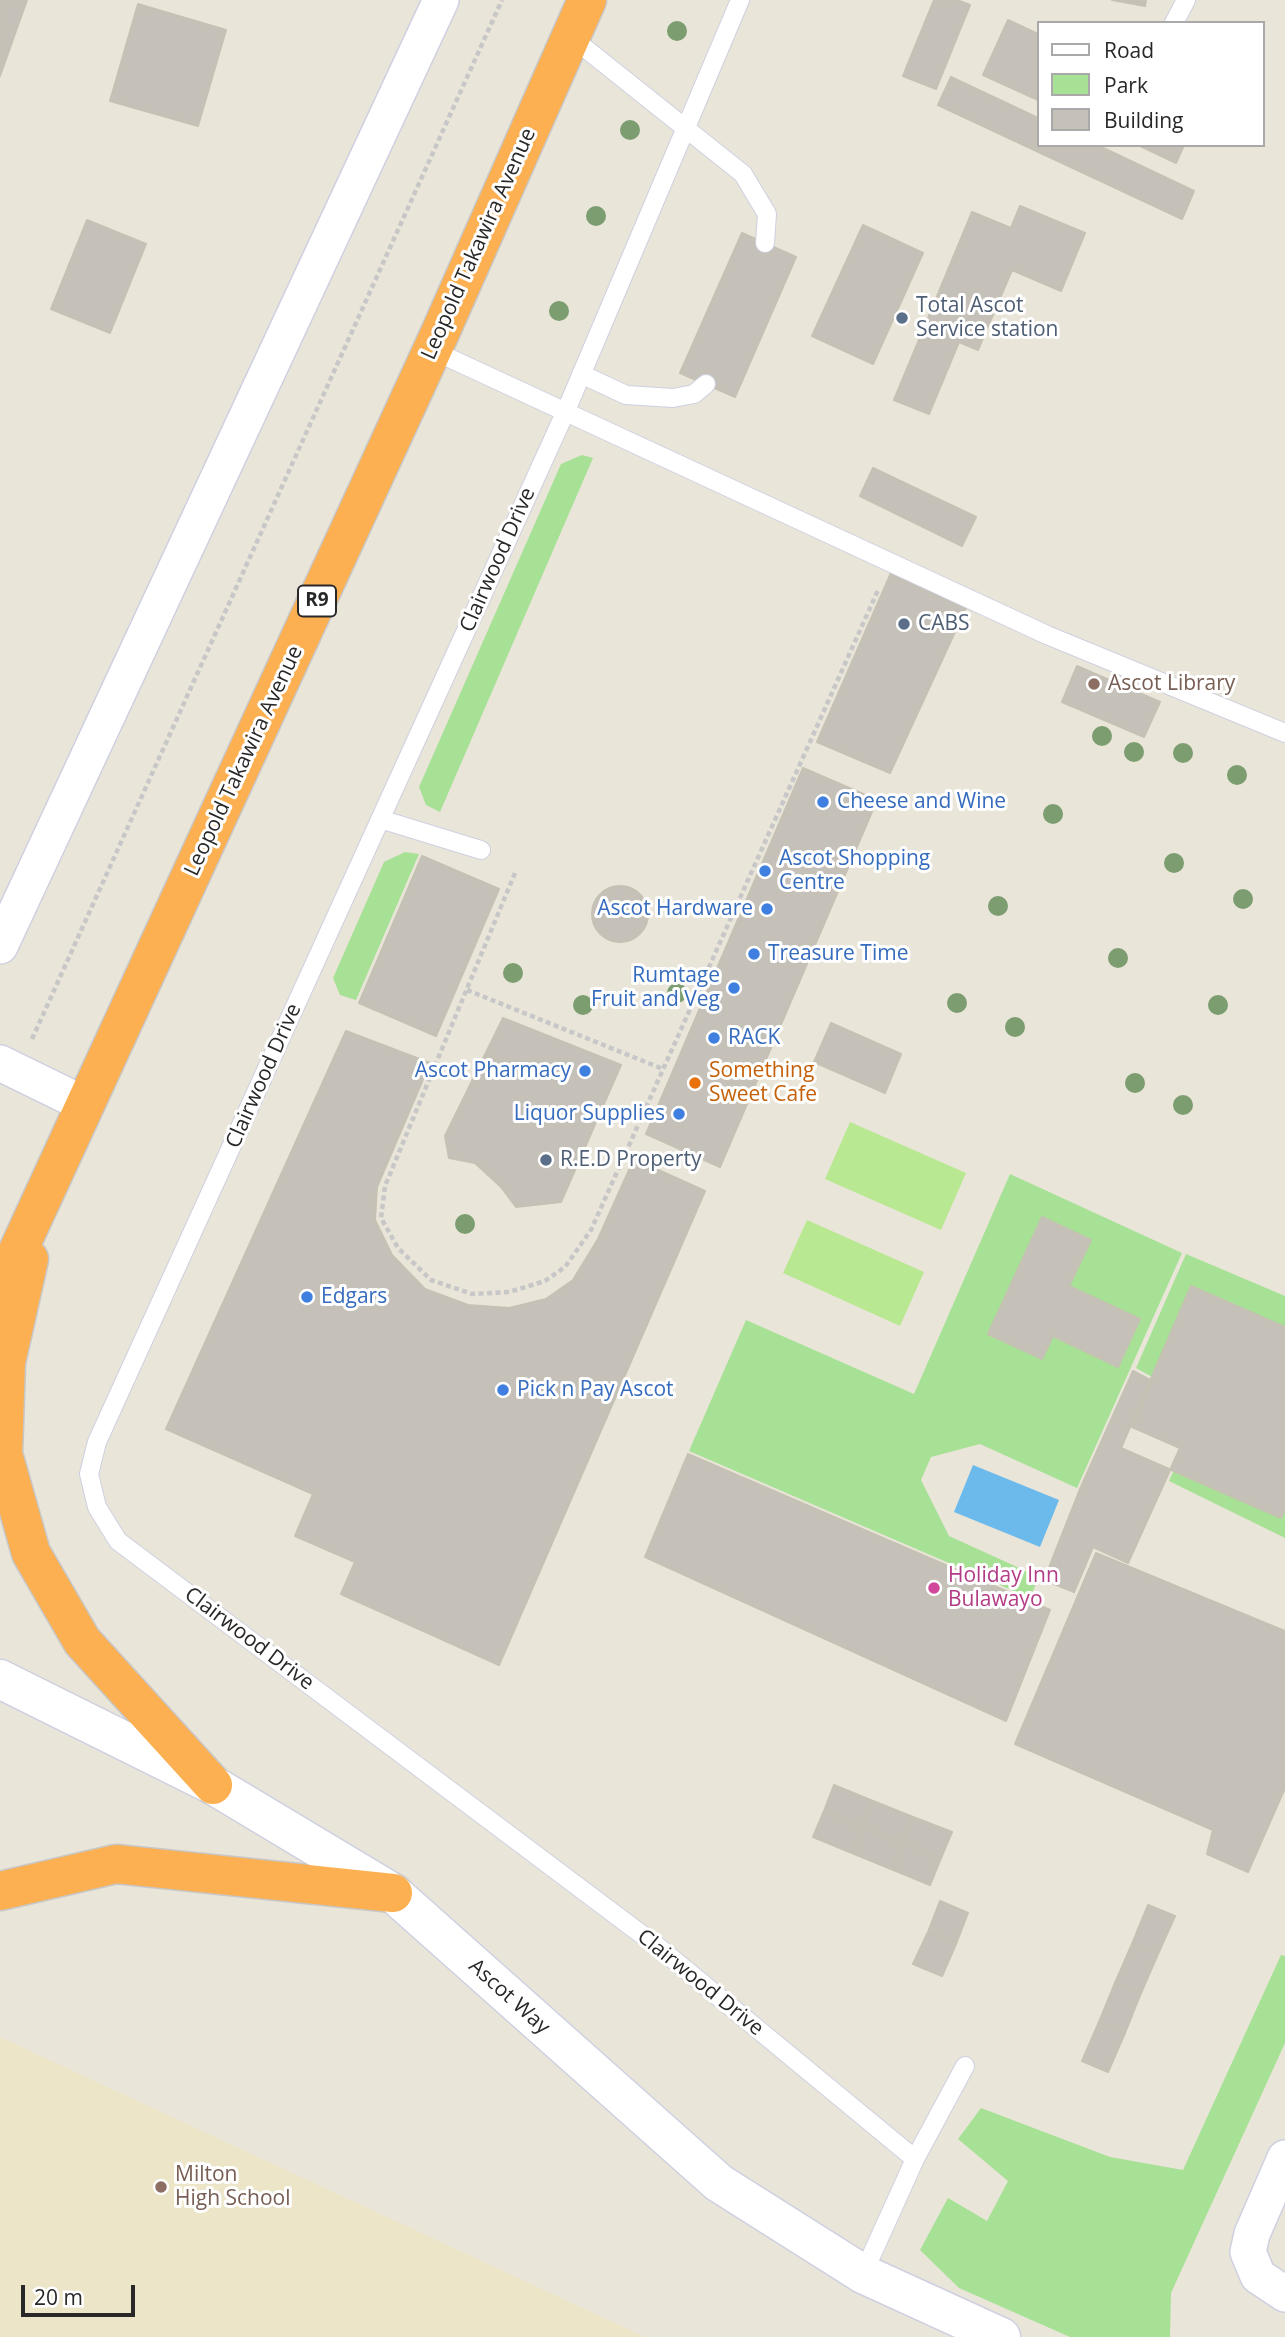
<!DOCTYPE html>
<style>
body{margin:0}
#map{position:relative;width:1285px;height:2337px;overflow:hidden;background:#eae5d9;font-family:"Open Sans",sans-serif}
canvas{display:block}
.legend{position:absolute;left:1037px;top:21px;width:228px;height:126px;box-sizing:border-box;background:#fff;border:2px solid #a9a9a9;margin:0;padding:9px 12px;list-style:none;font-size:21px;color:#282828}
.legend li{display:flex;align-items:center;gap:14px;height:35px}
.legend b{width:35px;border:2px solid #a9a9a9}
.scale{position:absolute;left:21px;top:2285px;width:114px;height:32px;box-sizing:border-box;border:4px solid #282828;border-top:0;padding-left:9px;font-size:21px;line-height:24px;white-space:nowrap;color:#282828;-webkit-text-stroke:5px #fff;paint-order:stroke}
</style>
<div id="map">
<canvas width="1285" height="2337"></canvas>
<ul class="legend">
<li><b style="height:9px;background:#fff"></b>Road</li>
<li><b style="height:19px;background:#a6e195"></b>Park</li>
<li><b style="height:19px;background:#c5c1b9"></b>Building</li>
</ul>
<div class="scale">20 m</div>
</div>
<script>
const context = document.querySelector('canvas').getContext('2d');
context.lineJoin = 'round';
function fill(path, color) {
  context.fillStyle = color;
  context.fill(path, 'evenodd');
}
function toPath(rows) {
  const path = new Path2D();
  for (const r of rows) {
    if (r.length === 3) {
      path.moveTo(r[0] + r[2], r[1]);
      path.arc(r[0], r[1], r[2], 0, 2 * Math.PI);
      continue;
    }
    path.moveTo(r[0], r[1]);
    for (let i = 2; i < r.length; i += 2) path.lineTo(r[i], r[i + 1]);
  }
  return path;
}
function stroke(path, color, width, dash) {
  context.strokeStyle = color;
  context.lineWidth = width;
  context.lineCap = dash ? 'butt' : 'round';
  context.setLineDash(dash || []);
  context.stroke(path);
}
function write(font, color, halo, rows, align = 'center') {
  context.font = font + ' "Open Sans",sans-serif';
  context.lineWidth = 6;
  context.setLineDash([]);
  context.textBaseline = 'middle';
  context.strokeStyle = halo;
  context.fillStyle = color;
  for (const [text, x, y, turn = 0] of rows) {
    context.save();
    context.translate(x, y);
    context.rotate((+turn || 0) * Math.PI / 180);
    context.textAlign = isNaN(turn) ? turn : align;
    if (halo) context.strokeText(text, 0, 0);
    context.fillText(text, 0, 0);
    context.restore();
  }
}
const education = toPath([
 [0,2037,645,2337,0,2337]
]);
const green = toPath([
 [582,455,593,458,440,812,426,805,419,787,561,464],
 [405,852,419,854,356,1000,340,995,333,978,384,862],
 [1010,1174,1182,1253,1077,1488,980,1444,931,1457,921,1480,949,1536,1039,1577,1030,1598,689,1451,746,1320,914,1394],
 [1186,1254,1285,1296,1285,1538,1169,1481,1184,1448,1170,1387,1136,1368],
 [1281,1955,1285,1956,1285,2043,1171,2293,1170,2337,1070,2337,959,2288,920,2250,948,2198,987,2221,1008,2181,958,2139,981,2108,1110,2157,1183,2170]
]);
const pitch = toPath([
 [850,1122,966,1173,941,1230,825,1179],
 [807,1220,924,1272,900,1326,783,1273]
]);
const water = toPath([
 [973,1465,1059,1500,1040,1547,954,1512]
]);
const building = toPath([
 [0,0,27,0,0,76,0,0],
 [934,0,957,0,970,5,936,89,903,76,934,0],
 [1112,0,1146,0,1145,6,1112,0],
 [138,4,226,30,198,126,110,101,138,4],
 [1008,20,1038,34,1038,100,983,75,1008,20],
 [951,77,1038,118,1038,145,1097,145,1194,191,1182,219,938,105,951,77],
 [1138,145,1184,145,1176,163,1138,145],
 [1020,206,1085,233,1061,291,1012,270,978,350,959,342,929,414,894,400,972,212,1011,228,1020,206],
 [87,220,146,244,110,333,51,309,87,220],
 [863,225,923,253,873,364,812,336,863,225],
 [742,233,796,257,735,397,680,373,742,233],
 [873,468,976,517,962,546,860,496,873,468],
 [891,573,966,608,890,773,817,742,891,573],
 [1077,666,1160,702,1144,737,1062,702,1077,666],
 [803,768,877,800,720,1167,646,1134,803,768],
 [422,856,499,889,436,1036,359,1003,422,856],
 [620,914,28],
 [503,1018,621,1065,561,1202,516,1207,501,1187,475,1163,449,1158,445,1136,503,1018],
 [831,1023,901,1054,885,1093,814,1062,831,1023],
 [346,1031,430,1063,377,1187,375,1220,392,1255,425,1289,468,1305,509,1308,546,1299,573,1280,598,1239,634,1159,705,1191,499,1665,341,1594,355,1562,295,1536,313,1494,166,1429,346,1031],
 [1042,1217,1091,1240,1069,1286,1140,1319,1118,1367,1053,1336,1042,1359,988,1334,1042,1217],
 [1191,1286,1285,1327,1285,1510,1281,1518,1121,1448,1191,1286],
 [1133,1371,1152,1381,1132,1427,1180,1448,1128,1563,1093,1547,1074,1592,1044,1580,1080,1489,1133,1371],
 [688,1454,1050,1610,1006,1721,645,1557,688,1454],
 [1096,1553,1285,1631,1285,1788,1248,1872,1207,1854,1213,1830,1015,1744,1096,1553],
 [834,1785,873,1801,863,1827,824,1811,834,1785],
 [873,1801,913,1817,903,1843,863,1827,873,1801],
 [824,1811,863,1827,852,1853,813,1837,824,1811],
 [913,1817,952,1832,941,1858,903,1843,913,1817],
 [863,1827,903,1843,891,1869,852,1853,863,1827],
 [903,1843,941,1858,930,1885,891,1869,903,1843],
 [940,1901,968,1913,956,1944,928,1932,940,1901],
 [1148,1905,1175,1916,1158,1954,1132,1944,1148,1905],
 [928,1932,956,1944,942,1976,913,1964,928,1932],
 [1132,1944,1158,1954,1141,1993,1115,1983,1132,1944],
 [1115,1983,1141,1993,1125,2033,1099,2022,1115,1983],
 [1099,2022,1125,2033,1108,2072,1082,2061,1099,2022]
]);
const path = toPath([
 [515,873,385,1186,381,1218,398,1248,431,1280,472,1294,509,1292,545,1281,565,1267,591,1230,879,588],
 [467,990,663,1069],
 [32,1039,502,0]
]);
const lane = toPath([
 [740,0,565,413,97,1442,89,1474,97,1507,118,1541,657,1946,915,2159],
 [1174,23,1186,0],
 [571,37,743,174,767,214,765,243],
 [432,350,1047,635,1285,733],
 [581,374,626,395,673,398,694,394,706,384],
 [380,819,481,850],
 [863,2274,915,2159,965,2066]
]);
const street = toPath([
 [0,946,441,0],
 [0,1063,86,1105],
 [1285,2158,1252,2234,1248,2252,1258,2276,1285,2294]
]);
const secondary = toPath([
 [0,1679,213,1785,393,1893,719,2183,863,2274,1001,2337]
]);
const highway = toPath([
 [29,1259,6,1362,3,1454,31,1553,82,1641,213,1785],
 [0,1290,440,333,587,0],
 [0,1891,116,1864,393,1893]
]);
const trees = [
 [677,31],
 [630,130],
 [596,216],
 [559,311],
 [1102,736],
 [1134,752],
 [1183,753],
 [1237,775],
 [1053,814],
 [1174,863],
 [1243,899],
 [998,906],
 [1118,958],
 [513,973],
 [677,993],
 [957,1003],
 [583,1005],
 [1218,1005],
 [1015,1027],
 [1135,1083],
 [1183,1105],
 [465,1224]
];
const markers = [
 [902,318,7,"#5c6f8a"],
 [904,624,7,"#5c6f8a"],
 [1094,684,7,"#8d6e63"],
 [823,802,7,"#3f7fe0"],
 [765,871,7,"#3f7fe0"],
 [767,909,7,"#3f7fe0"],
 [754,954,7,"#3f7fe0"],
 [734,988,7,"#3f7fe0"],
 [714,1038,7,"#3f7fe0"],
 [585,1071,7,"#3f7fe0"],
 [695,1083,7,"#e8710a"],
 [679,1114,7,"#3f7fe0"],
 [546,1160,7,"#5c6f8a"],
 [307,1297,7,"#3f7fe0"],
 [503,1390,7,"#3f7fe0"],
 [934,1588,7,"#d1479c"],
 [161,2187,7,"#8d6e63"]
];
const shields = [
 [317,601,38]
];
const shieldNames = [
 ["R9",317,601]
];
const streetNames = [
 ["Leopold Takawira Avenue",479,244,-66],
 ["Clairwood Drive",498,560,-66],
 ["Leopold Takawira Avenue",244,761,-65],
 ["Clairwood Drive",264,1076,-66],
 ["Clairwood Drive",249,1639,37],
 ["Clairwood Drive",700,1983,39],
 ["Ascot Way",509,1997,42]
];
const serviceNames = [
 ["Total Ascot",916,306],
 ["Service station",916,330],
 ["CABS",918,624],
 ["R.E.D Property",560,1160]
];
const educationNames = [
 ["Ascot Library",1108,684],
 ["Milton",175,2175],
 ["High School",175,2199]
];
const shopNames = [
 ["Cheese and Wine",837,802],
 ["Ascot Shopping",779,859],
 ["Centre",779,883],
 ["Ascot Hardware",753,909,"right"],
 ["Treasure Time",768,954],
 ["Rumtage",720,976,"right"],
 ["Fruit and Veg",720,1000,"right"],
 ["RACK",728,1038],
 ["Ascot Pharmacy",571,1071,"right"],
 ["Liquor Supplies",665,1114,"right"],
 ["Edgars",321,1297],
 ["Pick n Pay Ascot",517,1390]
];
const foodNames = [
 ["Something",709,1071],
 ["Sweet Cafe",709,1095]
];
const hotelNames = [
 ["Holiday Inn",948,1576],
 ["Bulawayo",948,1600]
];
fill(education, '#ece5c8');
fill(green, '#a6e195');
fill(pitch, '#b8e891');
fill(water, '#6cbaec');
fill(building, '#c5c1b9');
stroke(building, '#c5c1b3', 2);
stroke(lane, '#ced0e1', 20);
stroke(street, '#ced0e1', 38);
stroke(secondary, '#ced0e1', 41);
stroke(highway, '#c7c7c7', 41);
stroke(path, '#c7c7c7', 4.5, [5, 3.5]);
stroke(lane, '#fff', 18);
stroke(street, '#fff', 35);
stroke(secondary, '#fff', 38);
stroke(highway, '#fcb052', 38);
context.fillStyle = '#7b9d70';
for (const [x, y] of trees) {
  context.beginPath();
  context.arc(x, y, 10, 0, 2 * Math.PI);
  context.fill();
}
for (const [x, y, r, color] of markers) {
  const dot = new Path2D();
  dot.arc(x, y, r, 0, 2 * Math.PI);
  context.fillStyle = color;
  context.fill(dot);
  stroke(dot, '#fff', 2.5);
}
for (const [x, y, w] of shields) {
  const box = new Path2D();
  box.roundRect(x - w / 2, y - 15.5, w, 31, 5);
  context.fillStyle = '#fff';
  context.fill(box);
  stroke(box, '#282828', 2);
}
write('bold 19px', '#282828', null, shieldNames);
write('21px', '#282828', '#fff', streetNames);
write('21px', '#4e5e75', '#fff', serviceNames, 'left');
write('21px', '#785e54', '#fff', educationNames, 'left');
write('21px', '#366cbe', '#fff', shopNames, 'left');
write('21px', '#c56008', '#fff', foodNames, 'left');
write('21px', '#b23c85', '#fff', hotelNames, 'left');
</script>
